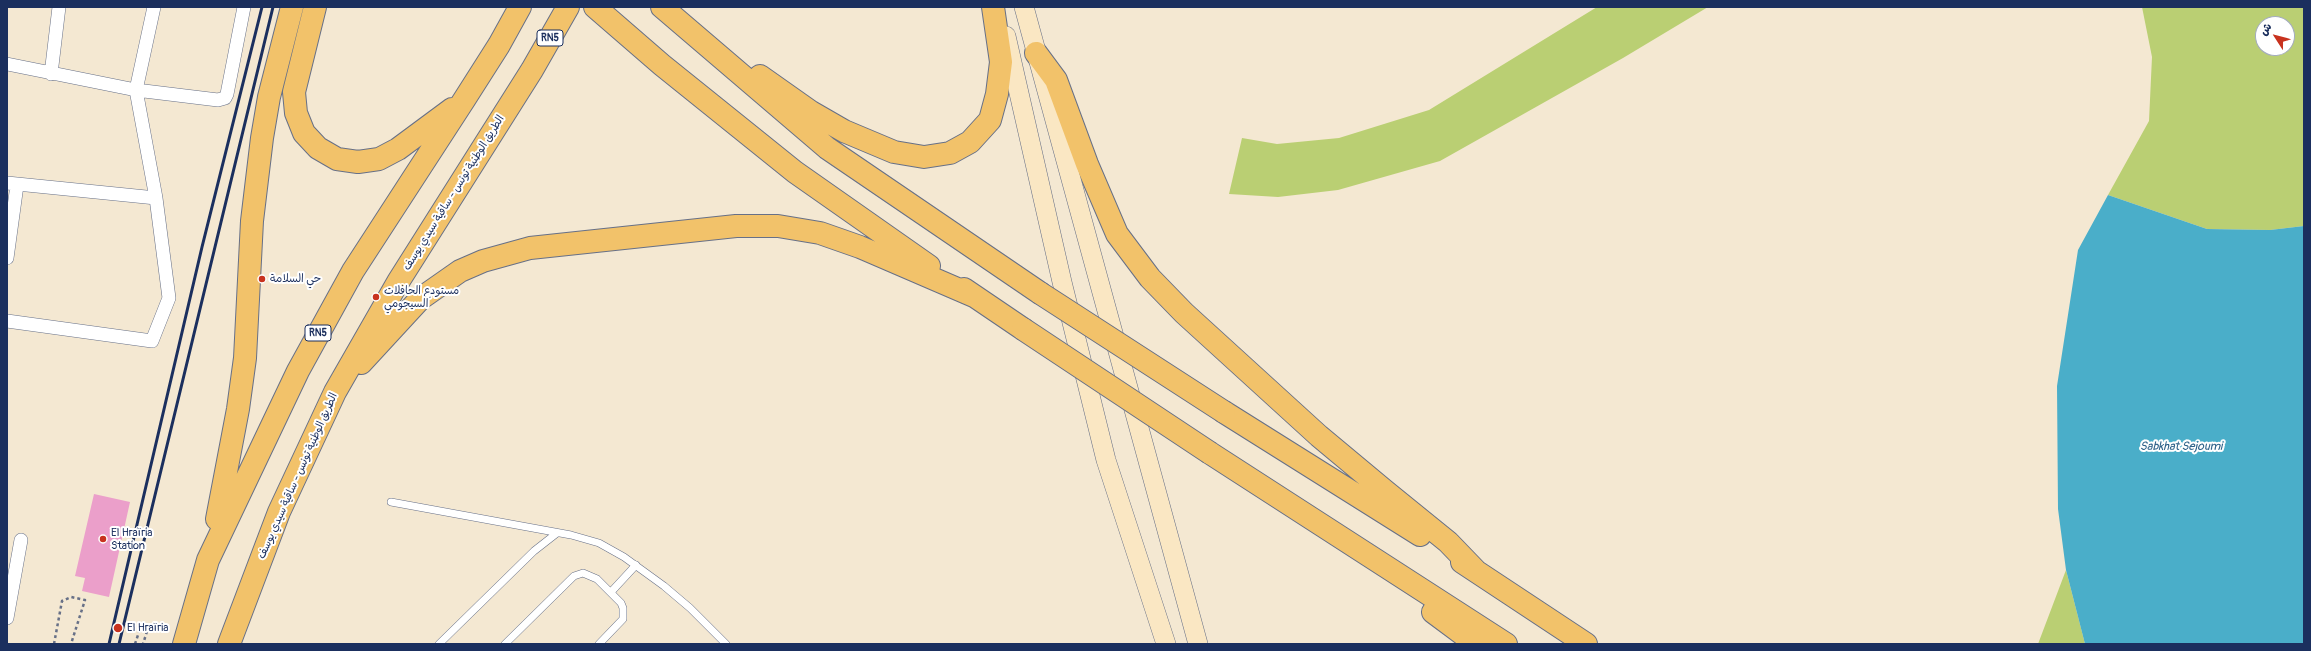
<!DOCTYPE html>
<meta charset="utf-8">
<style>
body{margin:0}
#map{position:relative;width:2311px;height:651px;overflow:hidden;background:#f4e8d2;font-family:Pangolin,"Playpen Sans Arabic",sans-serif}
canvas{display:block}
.frame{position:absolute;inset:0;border:8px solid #1b2f5e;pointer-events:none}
.north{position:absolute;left:2255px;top:16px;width:40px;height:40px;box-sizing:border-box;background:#fff;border:1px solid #a4acbf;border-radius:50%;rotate:306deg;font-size:11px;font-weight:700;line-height:16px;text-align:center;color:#1b2f5e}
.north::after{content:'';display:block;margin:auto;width:14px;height:18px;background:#c8321e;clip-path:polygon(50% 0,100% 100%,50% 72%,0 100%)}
</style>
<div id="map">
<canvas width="2311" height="651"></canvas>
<div class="frame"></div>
<div class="north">ش</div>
</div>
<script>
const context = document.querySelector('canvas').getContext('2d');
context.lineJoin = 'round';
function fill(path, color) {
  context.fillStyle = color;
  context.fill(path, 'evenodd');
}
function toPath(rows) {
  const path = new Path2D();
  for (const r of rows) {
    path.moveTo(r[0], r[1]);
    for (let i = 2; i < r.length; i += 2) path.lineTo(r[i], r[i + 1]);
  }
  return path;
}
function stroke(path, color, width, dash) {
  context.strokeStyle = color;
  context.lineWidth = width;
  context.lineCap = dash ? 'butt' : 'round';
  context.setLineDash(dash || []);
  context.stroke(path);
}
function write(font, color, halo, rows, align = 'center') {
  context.font = font + ' Pangolin,"Playpen Sans Arabic",sans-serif';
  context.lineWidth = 4;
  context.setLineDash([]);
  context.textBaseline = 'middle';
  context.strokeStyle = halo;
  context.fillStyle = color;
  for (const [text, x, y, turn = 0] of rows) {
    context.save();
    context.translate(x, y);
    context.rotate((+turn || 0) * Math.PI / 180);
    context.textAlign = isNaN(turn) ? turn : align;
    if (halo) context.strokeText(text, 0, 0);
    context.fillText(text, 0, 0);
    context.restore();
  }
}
const green = toPath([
 [1597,7,1708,7,1623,58,1440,161,1338,190,1278,197,1229,194,1242,138,1277,144,1339,138,1429,110],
 [2142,7,2304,7,2304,226,2270,230,2207,229,2108,195,2149,121,2152,57],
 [2263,24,2287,24,2287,48,2263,48],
 [2066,570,2085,644,2038,644]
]);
const water = toPath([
 [2108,195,2207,229,2270,230,2304,226,2304,644,2085,644,2066,570,2058,509,2057,386,2078,250]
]);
const building = toPath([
 [94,494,130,502,109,597,82,591,85,578,75,576]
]);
const path = toPath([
 [54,644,62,601,71,597,85,600,71,644],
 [135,644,142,623,149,625,143,644]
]);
const service = toPath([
 [391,502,571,535,599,543,624,557,664,586,690,608,726,644],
 [611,592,636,565],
 [439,644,534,551,557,533],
 [505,644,574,576,583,573,597,579,621,603,623,608,623,619,599,644]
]);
const minor = toPath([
 [154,7,136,90,218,100,225,98,227,94,244,7],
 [7,64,136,90,156,198,169,298,152,341,7,321],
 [51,74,59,7],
 [7,183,156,198],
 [7,258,17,185],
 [7,618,21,540]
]);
const secondary = toPath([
 [1024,7,1198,644],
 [1006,36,1062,282,1106,460,1166,644]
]);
const trunk = toPath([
 [315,7,294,92,296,113,304,133,318,148,337,159,358,162,379,159,398,149,452,109],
 [595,7,662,65,795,172,929,266],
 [662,7,827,148,1040,293],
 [1036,53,1056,80,1087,164,1117,234,1150,278,1184,313,1319,436,1385,491,1448,542,1475,570],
 [760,76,811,112,844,131,894,152,924,157,950,153,970,142,990,120,997,94,1001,62,993,7],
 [964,289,1023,329],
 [361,363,420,299,460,271,483,261,530,248,736,226,778,226,820,233,860,247,976,297],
 [1224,412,1420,535],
 [1210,453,1506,644],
 [217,519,238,409,245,358,252,221,262,138,269,97,292,7],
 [1462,562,1586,644],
 [1433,612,1476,644],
 [184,644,208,560,298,371,353,271,464,100,499,45,520,7],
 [229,644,279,512,335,392,398,282,532,70,568,7]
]);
const rail = toPath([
 [109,644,202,247,262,7],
 [119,644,273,7]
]);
const trunkBridge = toPath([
 [1040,293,1224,412],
 [1023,329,1210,453]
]);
const markers = [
 [262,279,4,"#c8321e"],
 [376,297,4,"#c8321e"],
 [103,539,4,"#c8321e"],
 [118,628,5,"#c8321e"]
];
const shields = [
 [550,38,26],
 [318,333,26]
];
const shieldNames = [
 ["RN5",550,38],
 ["RN5",318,333]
];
const streetNames = [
 ["الطريق الوطنية تونس - ساقية سيدي يوسف",454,193,-58],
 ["الطريق الوطنية تونس - ساقية سيدي يوسف",298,476,-66]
];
const poiNames = [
 ["حي السلامة",270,279],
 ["مستودع الحافلات",384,291],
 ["السيجومي",384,304],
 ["El Hraïria",111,533],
 ["Station",111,546],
 ["El Hraïria",127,628]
];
const waterNames = [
 ["Sabkhat Sejoumi",2181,447]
];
fill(green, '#bacf73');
fill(water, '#4aaec9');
fill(building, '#eb9fca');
stroke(service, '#677087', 8);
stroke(minor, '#677087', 14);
stroke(secondary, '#677087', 20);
stroke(trunk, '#677087', 24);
stroke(path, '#677087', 2.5, [3, 3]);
stroke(service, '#fff', 7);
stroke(minor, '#fff', 13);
stroke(secondary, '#fae7c3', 19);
stroke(trunk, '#f2c26a', 22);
stroke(rail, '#1b2f5e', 3);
stroke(trunkBridge, '#677087', 24, []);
stroke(trunkBridge, '#f2c26a', 22);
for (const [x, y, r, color] of markers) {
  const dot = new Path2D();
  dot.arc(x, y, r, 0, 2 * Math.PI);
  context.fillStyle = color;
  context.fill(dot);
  stroke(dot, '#fff', 1.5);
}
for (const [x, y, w] of shields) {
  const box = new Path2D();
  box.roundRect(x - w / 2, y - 8, w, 16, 3);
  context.fillStyle = '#fff';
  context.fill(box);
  stroke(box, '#1b2f5e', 1);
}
write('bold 10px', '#1b2f5e', null, shieldNames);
write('11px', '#1b2f5e', '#fff', streetNames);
write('11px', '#1b2f5e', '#fff', poiNames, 'left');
write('italic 12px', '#2e6289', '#fff', waterNames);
</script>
